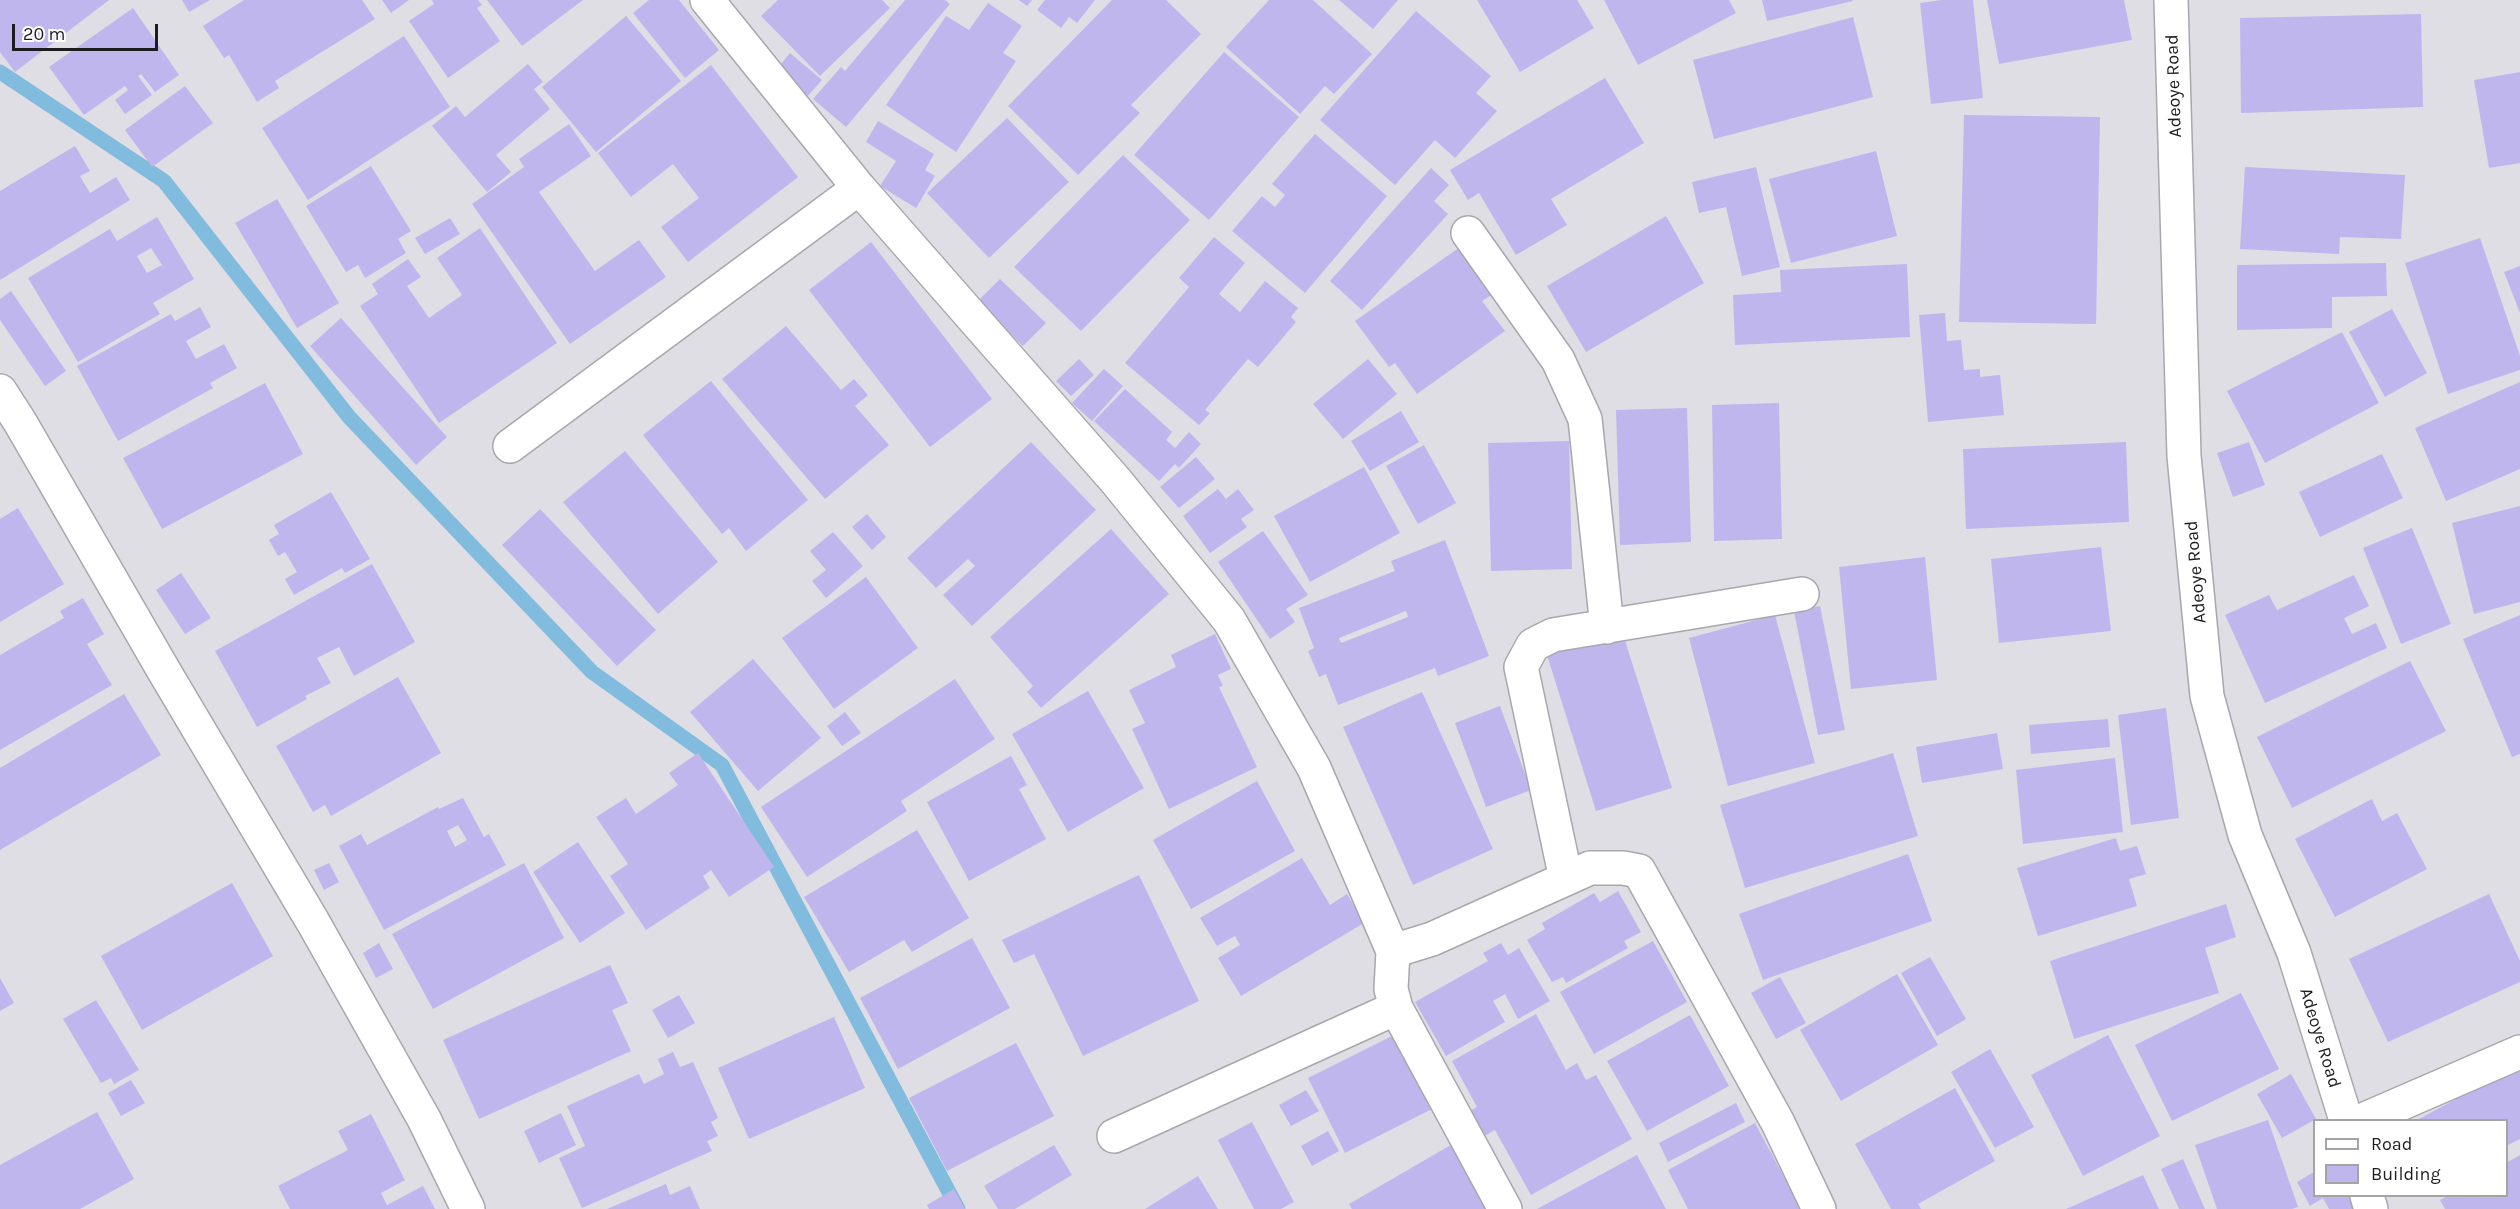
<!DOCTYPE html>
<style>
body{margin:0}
#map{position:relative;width:2520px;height:1209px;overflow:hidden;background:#dfdee4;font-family:Karla,sans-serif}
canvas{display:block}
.legend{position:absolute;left:2313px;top:1119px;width:195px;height:78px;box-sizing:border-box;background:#fff;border:2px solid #a4a4a5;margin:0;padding:8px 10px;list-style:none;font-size:18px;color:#1c1c1e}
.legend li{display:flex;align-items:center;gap:12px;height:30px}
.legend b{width:30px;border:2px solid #a4a4a5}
.scale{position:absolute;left:12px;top:24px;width:146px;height:27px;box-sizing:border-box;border:3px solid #1c1c1e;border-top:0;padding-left:8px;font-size:18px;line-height:21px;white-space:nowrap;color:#1c1c1e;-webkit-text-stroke:4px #fff;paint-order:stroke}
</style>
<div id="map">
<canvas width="2520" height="1209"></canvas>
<ul class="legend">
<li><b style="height:8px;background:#fff"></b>Road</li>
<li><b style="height:16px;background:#c0b6ee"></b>Building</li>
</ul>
<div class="scale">20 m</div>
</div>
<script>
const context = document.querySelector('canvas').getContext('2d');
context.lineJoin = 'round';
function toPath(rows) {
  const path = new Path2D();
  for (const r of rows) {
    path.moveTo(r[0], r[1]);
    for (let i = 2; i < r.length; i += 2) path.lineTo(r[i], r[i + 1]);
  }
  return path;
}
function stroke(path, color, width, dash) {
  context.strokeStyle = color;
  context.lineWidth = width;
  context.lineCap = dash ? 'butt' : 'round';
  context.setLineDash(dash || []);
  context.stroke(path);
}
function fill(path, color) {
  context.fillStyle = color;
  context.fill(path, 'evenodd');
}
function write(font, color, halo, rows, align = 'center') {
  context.font = font + ' Karla,sans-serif';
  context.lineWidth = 5;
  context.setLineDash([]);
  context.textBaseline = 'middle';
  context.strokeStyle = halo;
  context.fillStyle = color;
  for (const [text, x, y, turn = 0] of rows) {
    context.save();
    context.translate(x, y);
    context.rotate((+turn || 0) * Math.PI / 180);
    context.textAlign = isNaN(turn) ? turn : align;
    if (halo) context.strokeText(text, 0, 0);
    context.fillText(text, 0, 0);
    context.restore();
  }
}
const stream = toPath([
 [0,72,164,181,349,417,592,672,722,765,958,1209]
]);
const building = toPath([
 [0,0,109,0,15,72,0,52],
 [182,0,210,0,189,12],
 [244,0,362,0,375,19,275,81,279,88,257,102,229,55,224,58,203,26],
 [382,0,409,0,391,13],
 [432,0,478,0,482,5,477,8,500,41,448,78,409,21,434,4],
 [487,0,583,0,522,46],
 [649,0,679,0,719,50,685,78,633,13],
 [778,0,882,0,890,8,820,76,761,16],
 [905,0,945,0,950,4,846,127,813,99,841,67,845,71],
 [1019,0,1032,0,1027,6],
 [1045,0,1095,0,1077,23,1069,17,1061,28,1037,10],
 [1112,0,1166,0,1201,34,1131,105,1140,113,1078,175,1008,106],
 [1269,0,1313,0,1372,54,1334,94,1325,86,1300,114,1226,47],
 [1339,0,1398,0,1373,29],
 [1477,0,1577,0,1594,28,1520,72],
 [1604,0,1729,0,1736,13,1638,65],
 [1762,0,1852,0,1853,1,1767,21],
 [1942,0,1973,0,1983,98,1931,104,1920,3],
 [1987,0,2124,0,2132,40,1999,64],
 [988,3,1022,26,1003,53,1016,61,956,152,886,105,946,16,969,30],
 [133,8,179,75,155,92,141,74,138,76,152,95,125,114,115,100,128,90,125,86,84,115,49,67],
 [1416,11,1491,76,1476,93,1497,111,1455,158,1435,140,1395,185,1320,120],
 [2421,14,2423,107,2241,113,2240,18],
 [626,16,681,81,596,152,542,87],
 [1853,17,1873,97,1714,139,1693,60],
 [404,36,450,107,308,200,262,128],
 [1224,52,1299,117,1209,220,1134,155],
 [790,53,822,80,806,98,775,71],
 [528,64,543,82,534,89,550,109,496,155,511,172,487,192,432,126,456,106,465,117],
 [711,65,798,177,688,262,661,227,699,198,673,164,631,197,598,153],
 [2520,72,2520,163,2489,168,2474,80],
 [1605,78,1644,143,1551,199,1567,225,1516,255,1479,193,1468,200,1450,170],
 [185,86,213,123,152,167,125,130],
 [1964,115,2100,117,2096,324,1959,322],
 [1007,118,1069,182,989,258,927,193],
 [878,121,934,154,925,170,935,176,916,208,880,186,896,161,866,142],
 [569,124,591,156,539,192,595,271,639,240,666,277,570,344,472,204,524,167,519,159],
 [1315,134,1387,196,1305,293,1232,231,1262,196,1275,207,1285,195,1272,184],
 [75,146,90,171,80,176,90,193,116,177,130,200,0,280,0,191],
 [1876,151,1897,236,1791,263,1769,179],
 [1123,155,1190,220,1081,331,1014,267],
 [371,166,411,231,398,239,406,253,365,278,358,265,346,272,306,206],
 [1756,167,1780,267,1742,276,1726,207,1699,213,1692,182],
 [2245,167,2405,175,2401,239,2340,237,2339,254,2240,249],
 [1431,168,1449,185,1434,201,1448,214,1362,310,1330,281],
 [277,199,339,303,297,328,235,223],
 [1666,216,1704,283,1586,352,1547,286],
 [157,217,194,279,153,303,160,314,78,362,28,278,110,229,117,241],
 [151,248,162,265,147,273,137,256],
 [450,218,460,234,425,254,415,238],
 [480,228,557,343,439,423,360,306,378,294,372,284,408,259,421,277,407,286,429,318,462,295,437,258],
 [1214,237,1245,263,1219,294,1240,312,1265,281,1298,308,1291,317,1296,322,1258,367,1248,359,1205,410,1210,413,1199,425,1125,363,1189,287,1179,278],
 [2480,238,2520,356,2520,370,2448,394,2405,263],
 [871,242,992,399,930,447,809,290],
 [1460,247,1493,294,1482,301,1505,331,1417,394,1395,363,1389,367,1355,321],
 [2386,263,2387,296,2332,297,2332,328,2237,330,2237,265],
 [1907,264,1910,337,1735,345,1733,295,1781,292,1780,270],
 [2520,266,2520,313,2504,272],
 [1000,279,1046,323,1023,346,977,302],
 [11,291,66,371,45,386,0,320,0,299],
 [200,307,211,327,186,341,196,359,224,344,237,368,210,383,213,388,118,441,77,366,171,314,175,321],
 [2392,309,2427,373,2385,397,2349,332],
 [1945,313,1947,341,1961,340,1964,370,1980,369,1980,377,2000,375,2004,415,1928,422,1919,315],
 [341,318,447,437,416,465,310,346],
 [786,326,841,390,854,379,868,395,855,406,889,445,825,499,722,379],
 [2342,332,2379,403,2265,463,2227,391],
 [1079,359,1094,375,1071,396,1056,381],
 [1368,359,1397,394,1343,439,1313,404],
 [1104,369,1123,386,1092,421,1072,403],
 [711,381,808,500,746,551,729,528,722,534,643,435],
 [2520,382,2520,469,2446,501,2415,428],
 [265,383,303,454,162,529,123,458],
 [1125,389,1172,432,1166,440,1175,448,1189,432,1201,444,1179,468,1175,464,1159,481,1094,421],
 [1779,403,1782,539,1714,541,1712,405],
 [1687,408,1691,542,1620,545,1616,410],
 [1401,411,1419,442,1370,471,1351,441],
 [1569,441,1572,569,1491,571,1488,443],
 [1031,442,1096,510,972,626,943,595,975,566,968,559,936,588,907,558],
 [2126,442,2129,522,1966,529,1963,449],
 [2249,442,2265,485,2233,497,2217,453],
 [1424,445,1456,503,1418,524,1386,466],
 [625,451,718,562,658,614,563,502],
 [2382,454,2403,498,2320,537,2299,492],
 [1196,457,1215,479,1179,508,1160,487],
 [1364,467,1400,533,1310,582,1274,516],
 [1218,489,1226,499,1238,489,1254,510,1241,519,1247,527,1210,553,1183,516],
 [331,492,370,559,345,573,342,568,294,595,285,579,297,572,285,552,278,556,269,540,279,534,274,525],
 [2520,506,2520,602,2474,614,2452,523],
 [18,508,64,584,0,622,0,519],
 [540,509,656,630,617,666,502,545],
 [867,514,886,537,872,550,852,527],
 [2412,528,2451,624,2401,644,2363,548],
 [1111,529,1169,594,1041,708,1027,692,1033,686,990,637],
 [1263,531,1308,595,1286,609,1295,622,1270,639,1218,562],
 [833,532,863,566,826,598,812,581,826,570,810,551],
 [1445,540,1489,656,1438,676,1435,668,1338,705,1326,674,1319,677,1308,651,1314,648,1299,608,1395,571,1391,561],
 [1406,611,1408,617,1341,643,1339,638],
 [2101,547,2111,631,1999,643,1991,559],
 [1925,557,1937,680,1851,689,1839,567],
 [372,564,415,642,354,676,339,647,317,658,331,683,305,696,307,699,257,727,215,651],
 [181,573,211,618,185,634,156,590],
 [2354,575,2369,606,2344,618,2352,634,2376,623,2387,648,2265,703,2225,615,2269,595,2277,610],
 [866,577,918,648,834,709,782,638],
 [83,598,104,634,87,644,112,685,0,750,0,655,64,618,60,611],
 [1820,606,1845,730,1818,735,1794,611],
 [1775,615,1815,763,1728,786,1689,638],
 [2520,615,2520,754,2512,757,2463,639],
 [1621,628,1672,788,1596,811,1546,652],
 [1215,634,1231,669,1218,675,1223,686,1219,687,1257,767,1169,809,1132,729,1145,723,1129,690,1176,667,1171,655],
 [753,659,821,738,758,791,690,712],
 [2410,661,2446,731,2292,808,2257,737],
 [398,677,441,753,331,816,325,805,313,812,276,746],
 [955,679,995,739,901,801,907,811,807,877,761,807],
 [1088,691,1144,788,1068,832,1012,734],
 [1422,692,1493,849,1413,885,1343,727],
 [124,694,161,755,0,850,0,768],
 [1500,706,1531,790,1486,807,1455,723],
 [2166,708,2179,818,2131,825,2118,715],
 [845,712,861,733,842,746,827,726],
 [2108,719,2110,747,2031,754,2029,725],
 [1997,733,2003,769,1922,783,1916,747],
 [698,753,774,867,729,897,711,870,703,876,710,888,646,930,610,876,628,864,596,817,626,798,636,814,678,785,669,773],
 [1893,753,1918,836,1745,888,1720,805],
 [1011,756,1027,785,1019,789,1046,839,969,881,927,802],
 [2115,758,2123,832,2023,844,2016,770],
 [1257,781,1295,851,1191,909,1153,840],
 [463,798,484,837,489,834,506,865,384,930,339,846,361,834,367,845,438,807,439,809],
 [458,825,467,840,455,847,447,831],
 [2372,799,2382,821,2397,813,2427,869,2335,917,2295,839],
 [917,830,969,918,912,952,904,940,849,972,804,897],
 [2116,838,2120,851,2137,846,2146,874,2129,879,2137,906,2038,936,2017,868],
 [578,842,625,913,580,943,533,872],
 [1908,854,1932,921,1763,980,1739,914],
 [1302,858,1330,905,1347,894,1364,923,1241,996,1218,958,1240,945,1235,936,1217,946,1200,918],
 [329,863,339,882,324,890,314,870],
 [524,863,564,938,433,1009,392,934],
 [1139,875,1199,1001,1083,1056,1034,954,1014,963,1002,940],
 [232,883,273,956,142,1030,101,956],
 [1618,891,1641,932,1624,941,1628,948,1566,983,1563,977,1552,982,1527,940,1545,929,1542,923,1594,893,1600,902],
 [2489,894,2520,961,2520,982,2388,1042,2349,959],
 [2226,904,2236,937,2205,948,2219,993,2074,1039,2050,961],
 [972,938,1010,1008,898,1069,860,998],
 [1653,941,1687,1002,1594,1054,1560,992],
 [379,943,393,969,376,978,363,953],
 [1501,943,1508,955,1519,948,1550,1001,1518,1019,1505,994,1493,1001,1505,1022,1446,1056,1415,1002,1488,961,1483,953],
 [1930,957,1966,1019,1937,1036,1901,973],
 [610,965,628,1003,612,1010,631,1051,479,1119,443,1040],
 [1897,974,1938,1045,1841,1101,1800,1030],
 [1780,977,1806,1023,1776,1039,1751,993],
 [0,978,14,1003,0,1011],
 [2241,993,2279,1069,2172,1121,2135,1045],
 [679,995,695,1023,668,1038,652,1010],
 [96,1000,139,1070,114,1084,111,1078,101,1083,63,1019],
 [1536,1014,1566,1070,1577,1063,1586,1080,1596,1075,1632,1139,1531,1195,1495,1130,1481,1138,1468,1112,1477,1107,1452,1061],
 [1690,1015,1729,1086,1647,1131,1607,1061],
 [834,1017,865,1088,749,1139,718,1068],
 [1396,1034,1434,1108,1345,1153,1308,1078],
 [2108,1035,2160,1136,2083,1176,2031,1075],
 [1016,1043,1054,1116,947,1171,909,1098],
 [1990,1049,2034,1127,1995,1148,1951,1072],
 [673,1052,680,1067,693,1062,718,1118,711,1122,718,1136,707,1141,712,1151,582,1208,559,1158,585,1146,567,1106,639,1074,644,1084,664,1074,658,1059],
 [2520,1065,2520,1139,2506,1146,2506,1120,2417,1120],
 [2291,1074,2316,1119,2282,1138,2257,1094],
 [131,1080,145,1103,121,1116,108,1093],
 [1955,1088,1995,1161,1918,1204,1921,1209,1891,1209,1855,1144],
 [1306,1090,1319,1111,1291,1126,1279,1105],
 [1736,1103,1745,1122,1668,1162,1659,1143],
 [97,1112,134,1179,80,1209,0,1209,0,1165],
 [561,1113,576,1145,539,1163,524,1131],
 [371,1114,405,1180,381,1193,387,1205,423,1186,435,1209,290,1209,278,1186,348,1150,338,1131],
 [2268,1120,2298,1207,2292,1209,2217,1209,2195,1145],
 [1252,1122,1294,1202,1281,1209,1254,1209,1218,1140],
 [1755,1123,1801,1209,1688,1209,1668,1170],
 [1328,1131,1339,1151,1312,1166,1301,1146],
 [1456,1142,1495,1209,1352,1209,1349,1204],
 [1054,1145,1072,1175,1015,1209,998,1209,984,1186],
 [1637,1155,1666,1209,1537,1209],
 [2520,1155,2520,1209,2445,1209,2440,1200,2448,1196,2506,1196,2506,1163],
 [2183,1159,2205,1209,2179,1209,2161,1169],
 [2314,1172,2314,1196,2354,1196,2361,1209,2329,1209,2323,1198,2310,1206,2297,1182],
 [2143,1175,2159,1209,2066,1209],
 [1198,1176,1218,1209,1145,1209],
 [666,1184,670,1195,690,1186,700,1209,607,1209],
 [954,1189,965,1209,929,1209,927,1205]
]);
const minor = toPath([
 [707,0,859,188,1116,481,1229,620,1314,768,1393,951,1391,989,1396,1008,1505,1209],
 [2171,0,2184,456,2207,696,2245,835,2294,953,2346,1120],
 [1468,233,1558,360,1585,419,1607,627],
 [0,391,20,422,164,671,313,922,424,1119,468,1209],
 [510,446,859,188],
 [1566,879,1521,667,1533,645,1553,635,1802,594],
 [1393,951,1432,939,1590,868,1623,868,1639,871,1778,1123,1819,1209],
 [2363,1120,2520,1052],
 [1114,1136,1396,1008],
 [2367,1196,2371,1209]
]);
const streetNames = [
 ["Adeoye Road",2174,86,-92],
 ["Adeoye Road",2196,572,-95],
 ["Adeoye Road",2320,1038,73]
];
stroke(stream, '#81bcde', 15);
fill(building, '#c0b6ee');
stroke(minor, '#a8a7ad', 36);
stroke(minor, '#fff', 33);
write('18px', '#1c1c1e', '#fff', streetNames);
</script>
